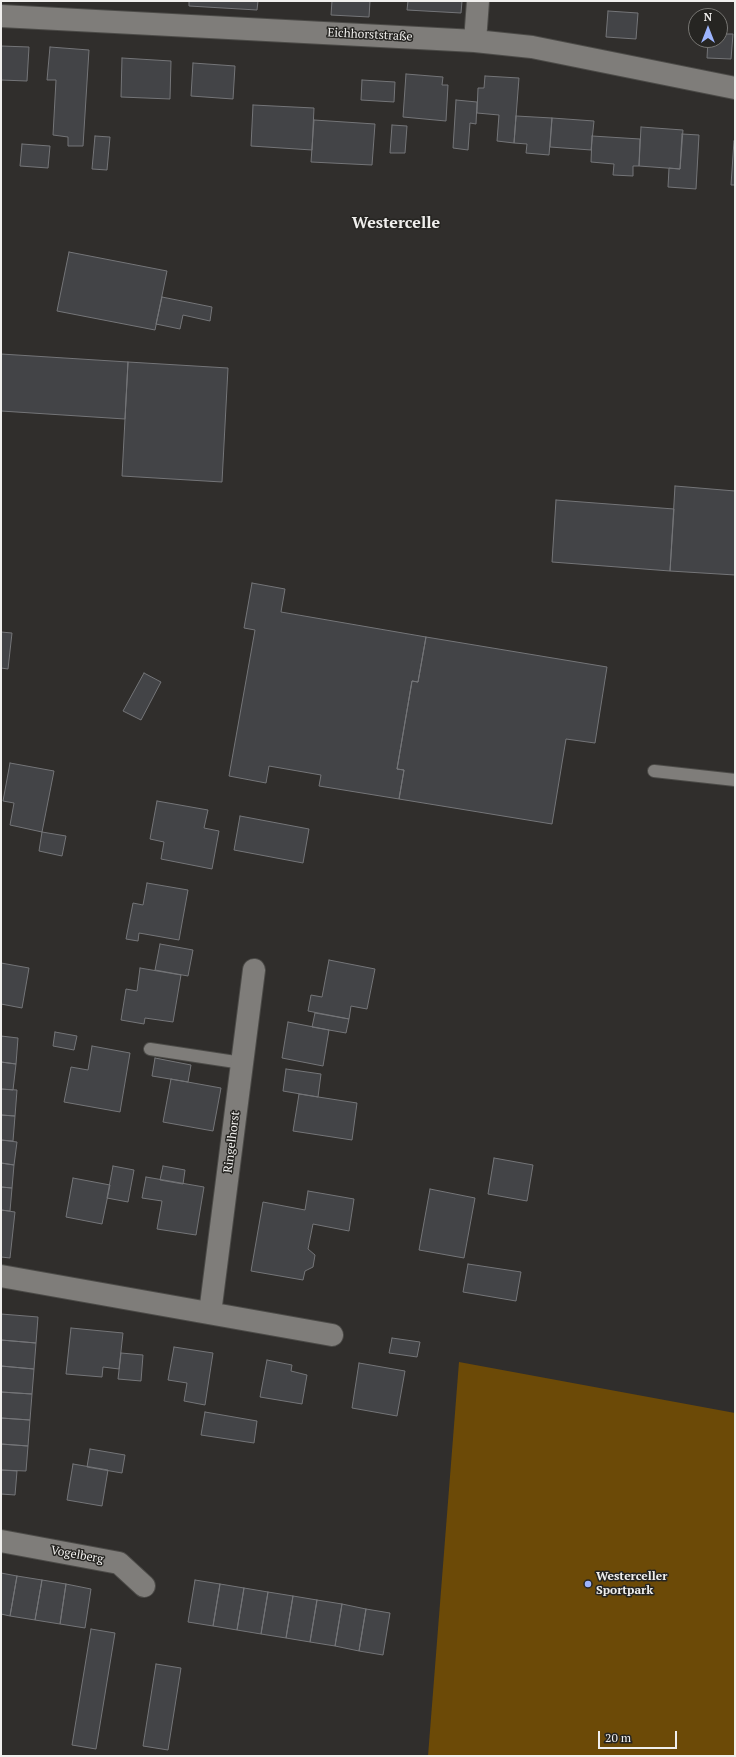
<!DOCTYPE html>
<meta charset="utf-8">
<style>
body{margin:0}
#map{position:relative;width:736px;height:1757px;overflow:hidden;background:#302e2c;font-family:"PT Serif",serif}
canvas{display:block}
.frame{position:absolute;inset:0;border:2px solid #f0efed;pointer-events:none}
.north{position:absolute;left:688px;top:8px;width:40px;height:40px;box-sizing:border-box;background:#262522;border:1px solid #777673;border-radius:50%;rotate:0deg;font-size:11px;font-weight:700;line-height:16px;text-align:center;color:#f0efed}
.north::after{content:'';display:block;margin:auto;width:14px;height:18px;background:#9cb4fd;clip-path:polygon(50% 0,100% 100%,50% 72%,0 100%)}
.scale{position:absolute;left:598px;top:1731px;width:79px;height:18px;box-sizing:border-box;border:2px solid #f0efed;border-top:0;padding-left:5px;font-size:12px;line-height:14px;white-space:nowrap;color:#f0efed;-webkit-text-stroke:3px #262522;paint-order:stroke}
</style>
<div id="map">
<canvas width="736" height="1757"></canvas>
<div class="frame"></div>
<div class="north">N</div>
<div class="scale">20 m</div>
</div>
<script>
const context = document.querySelector('canvas').getContext('2d');
context.lineJoin = 'round';
function fill(path, color) {
  context.fillStyle = color;
  context.fill(path, 'evenodd');
}
function toPath(rows) {
  const path = new Path2D();
  for (const r of rows) {
    path.moveTo(r[0], r[1]);
    for (let i = 2; i < r.length; i += 2) path.lineTo(r[i], r[i + 1]);
  }
  return path;
}
function stroke(path, color, width, dash) {
  context.strokeStyle = color;
  context.lineWidth = width;
  context.lineCap = dash ? 'butt' : 'round';
  context.setLineDash(dash || []);
  context.stroke(path);
}
function write(font, color, halo, rows, align = 'center') {
  context.font = font + ' "PT Serif",serif';
  context.lineWidth = 3;
  context.setLineDash([]);
  context.textBaseline = 'middle';
  context.strokeStyle = halo;
  context.fillStyle = color;
  for (const [text, x, y, turn = 0] of rows) {
    context.save();
    context.translate(x, y);
    context.rotate((+turn || 0) * Math.PI / 180);
    context.textAlign = isNaN(turn) ? turn : align;
    if (halo) context.strokeText(text, 0, 0);
    context.fillText(text, 0, 0);
    context.restore();
  }
}
const green = toPath([
 [459,1362,735,1413,735,1756,428,1756]
]);
const building = toPath([
 [189,1,258,1,257,10,189,6,189,1],
 [332,1,370,1,369,17,331,15,332,1],
 [408,1,462,1,461,13,407,10,408,1],
 [608,11,638,13,636,39,606,37,608,11],
 [720,34,733,34,731,59,707,58,708,40,720,40,720,34],
 [1,46,29,47,27,81,1,80,1,46],
 [50,47,89,50,83,146,68,146,68,137,53,135,56,80,47,80,50,47],
 [122,58,171,61,170,99,121,97,122,58],
 [193,63,235,66,233,99,191,96,193,63],
 [406,74,443,77,442,85,448,85,446,121,403,117,406,74],
 [485,76,519,78,514,143,497,141,499,115,477,113,478,88,484,88,485,76],
 [362,80,395,82,394,102,361,100,362,80],
 [456,100,477,102,476,124,470,123,468,150,453,148,456,100],
 [253,105,314,108,312,150,251,146,253,105],
 [516,116,552,118,549,155,526,153,527,144,514,143,516,116],
 [552,118,594,121,591,150,550,147,552,118],
 [314,120,375,124,372,165,311,162,314,120],
 [392,125,407,126,405,153,390,153,392,125],
 [641,127,683,130,680,169,639,166,641,127],
 [682,134,699,135,696,189,668,187,669,168,680,169,682,134],
 [95,136,110,137,107,170,92,169,95,136],
 [592,136,640,139,639,166,633,166,633,176,613,175,614,164,591,162,592,136],
 [734,141,735,141,735,185,731,185,734,141],
 [22,144,50,146,48,168,20,166,22,144],
 [69,252,167,271,155,330,57,311,69,252],
 [162,297,212,307,210,321,183,315,180,329,156,324,162,297],
 [1,354,128,362,125,419,1,411,1,354],
 [128,362,228,368,222,482,122,476,128,362],
 [675,486,735,491,735,575,670,571,675,486],
 [556,500,674,509,670,571,552,562,556,500],
 [252,583,285,589,281,612,426,637,418,682,412,681,397,769,404,770,399,799,319,786,321,775,269,766,266,783,229,776,255,630,244,628,252,583],
 [1,632,12,633,8,669,1,668,1,632],
 [426,637,607,667,595,743,566,739,552,824,399,799,404,770,397,769,412,681,418,682,426,637],
 [144,673,161,682,141,720,123,711,144,673],
 [10,763,54,771,42,832,10,825,14,803,3,801,10,763],
 [157,801,208,810,204,828,219,831,212,869,161,859,164,842,150,839,157,801],
 [240,816,309,829,303,863,234,850,240,816],
 [42,832,66,836,62,856,39,851,42,832],
 [147,883,188,890,179,940,139,933,138,941,126,939,133,903,143,905,147,883],
 [160,944,193,950,188,976,155,970,160,944],
 [329,960,375,969,367,1009,351,1006,349,1019,308,1011,311,995,322,997,329,960],
 [1,963,29,968,22,1008,1,1004,1,963],
 [140,968,181,975,173,1022,145,1018,144,1024,121,1020,126,989,137,991,140,968],
 [315,1013,349,1019,346,1033,312,1027,315,1013],
 [288,1022,329,1030,323,1066,282,1058,288,1022],
 [55,1032,77,1036,74,1050,53,1046,55,1032],
 [1,1036,18,1038,16,1064,1,1062,1,1036],
 [92,1046,130,1053,120,1112,64,1102,71,1067,88,1070,92,1046],
 [155,1058,191,1065,188,1082,152,1076,155,1058],
 [1,1062,16,1064,13,1090,1,1089,1,1062],
 [286,1069,321,1074,318,1097,283,1091,286,1069],
 [171,1079,221,1088,213,1131,163,1122,171,1079],
 [1,1089,17,1090,15,1116,1,1115,1,1089],
 [299,1094,357,1103,352,1140,293,1131,299,1094],
 [1,1115,15,1116,13,1141,1,1140,1,1115],
 [1,1140,17,1142,14,1165,1,1163,1,1140],
 [494,1158,533,1165,527,1201,488,1194,494,1158],
 [1,1163,14,1165,12,1188,1,1187,1,1163],
 [113,1166,134,1170,128,1202,107,1198,113,1166],
 [163,1166,185,1170,183,1184,160,1180,163,1166],
 [146,1177,204,1187,196,1235,157,1229,162,1201,142,1198,146,1177],
 [73,1178,110,1185,102,1224,66,1217,73,1178],
 [1,1187,12,1188,10,1211,1,1210,1,1187],
 [430,1189,475,1198,464,1258,419,1250,430,1189],
 [308,1191,354,1199,349,1231,313,1224,308,1249,315,1255,313,1267,305,1271,303,1280,251,1271,263,1202,305,1210,308,1191],
 [1,1210,15,1212,10,1258,1,1257,1,1210],
 [468,1264,521,1272,516,1301,463,1292,468,1264],
 [1,1314,38,1317,36,1343,1,1340,1,1314],
 [71,1328,123,1333,119,1369,103,1367,102,1377,66,1374,71,1328],
 [392,1338,420,1342,417,1357,389,1353,392,1338],
 [1,1340,36,1343,34,1369,1,1366,1,1340],
 [174,1347,213,1353,205,1405,184,1401,187,1383,168,1380,174,1347],
 [121,1353,143,1355,141,1381,118,1379,121,1353],
 [267,1360,292,1365,291,1371,307,1375,302,1404,260,1397,267,1360],
 [359,1363,405,1371,397,1416,352,1408,359,1363],
 [1,1366,34,1369,32,1394,1,1392,1,1366],
 [1,1392,32,1394,30,1420,1,1418,1,1392],
 [205,1412,257,1421,254,1443,201,1435,205,1412],
 [1,1418,30,1420,28,1446,1,1444,1,1418],
 [1,1444,28,1446,26,1471,1,1470,1,1444],
 [90,1449,125,1455,122,1473,87,1467,90,1449],
 [73,1464,108,1470,102,1506,67,1500,73,1464],
 [1,1470,17,1471,15,1495,1,1494,1,1470],
 [1,1573,17,1576,10,1616,1,1614,1,1573],
 [17,1576,42,1580,35,1620,10,1616,17,1576],
 [42,1580,66,1584,60,1624,35,1620,42,1580],
 [195,1580,220,1584,213,1626,188,1622,195,1580],
 [66,1584,91,1589,85,1628,60,1624,66,1584],
 [220,1584,244,1588,237,1630,213,1626,220,1584],
 [244,1588,268,1592,261,1634,237,1630,244,1588],
 [268,1592,293,1596,286,1638,261,1634,268,1592],
 [293,1596,317,1600,310,1642,286,1638,293,1596],
 [317,1600,342,1604,335,1646,310,1642,317,1600],
 [342,1604,366,1609,359,1651,335,1646,342,1604],
 [366,1609,390,1613,383,1655,359,1651,366,1609],
 [91,1629,115,1633,96,1749,72,1745,91,1629],
 [156,1664,181,1668,168,1750,143,1746,156,1664]
]);
const lane = toPath([
 [654,771,735,780],
 [150,1049,242,1063]
]);
const street = toPath([
 [1,16,475,41,532,47,735,88],
 [475,41,478,1],
 [1,1276,332,1335],
 [210,1313,254,970],
 [1,1541,119,1563,144,1586]
]);
const markers = [
 [588,1584,4,"#9cb4fd"]
];
const streetNames = [
 ["Eichhorststraße",370,35,3],
 ["Ringelhorst",232,1142,-83],
 ["Vogelberg",77,1555,10]
];
const poiNames = [
 ["Westerceller",596,1577],
 ["Sportpark",596,1591]
];
const districtNames = [
 ["Westercelle",396,223]
];
fill(green, '#6c4a07');
fill(building, '#434447');
stroke(building, '#747578', 1);
stroke(lane, '#4c4b48', 14);
stroke(street, '#4c4b48', 24);
stroke(lane, '#7f7d7a', 12);
stroke(street, '#7f7d7a', 22);
for (const [x, y, r, color] of markers) {
  const dot = new Path2D();
  dot.arc(x, y, r, 0, 2 * Math.PI);
  context.fillStyle = color;
  context.fill(dot);
  stroke(dot, '#262522', 1.5);
}
write('12px', '#f0efed', '#262522', streetNames);
write('bold 12px', '#f0efed', '#262522', poiNames, 'left');
write('bold 16px', '#f0efed', '#262522', districtNames);
</script>
